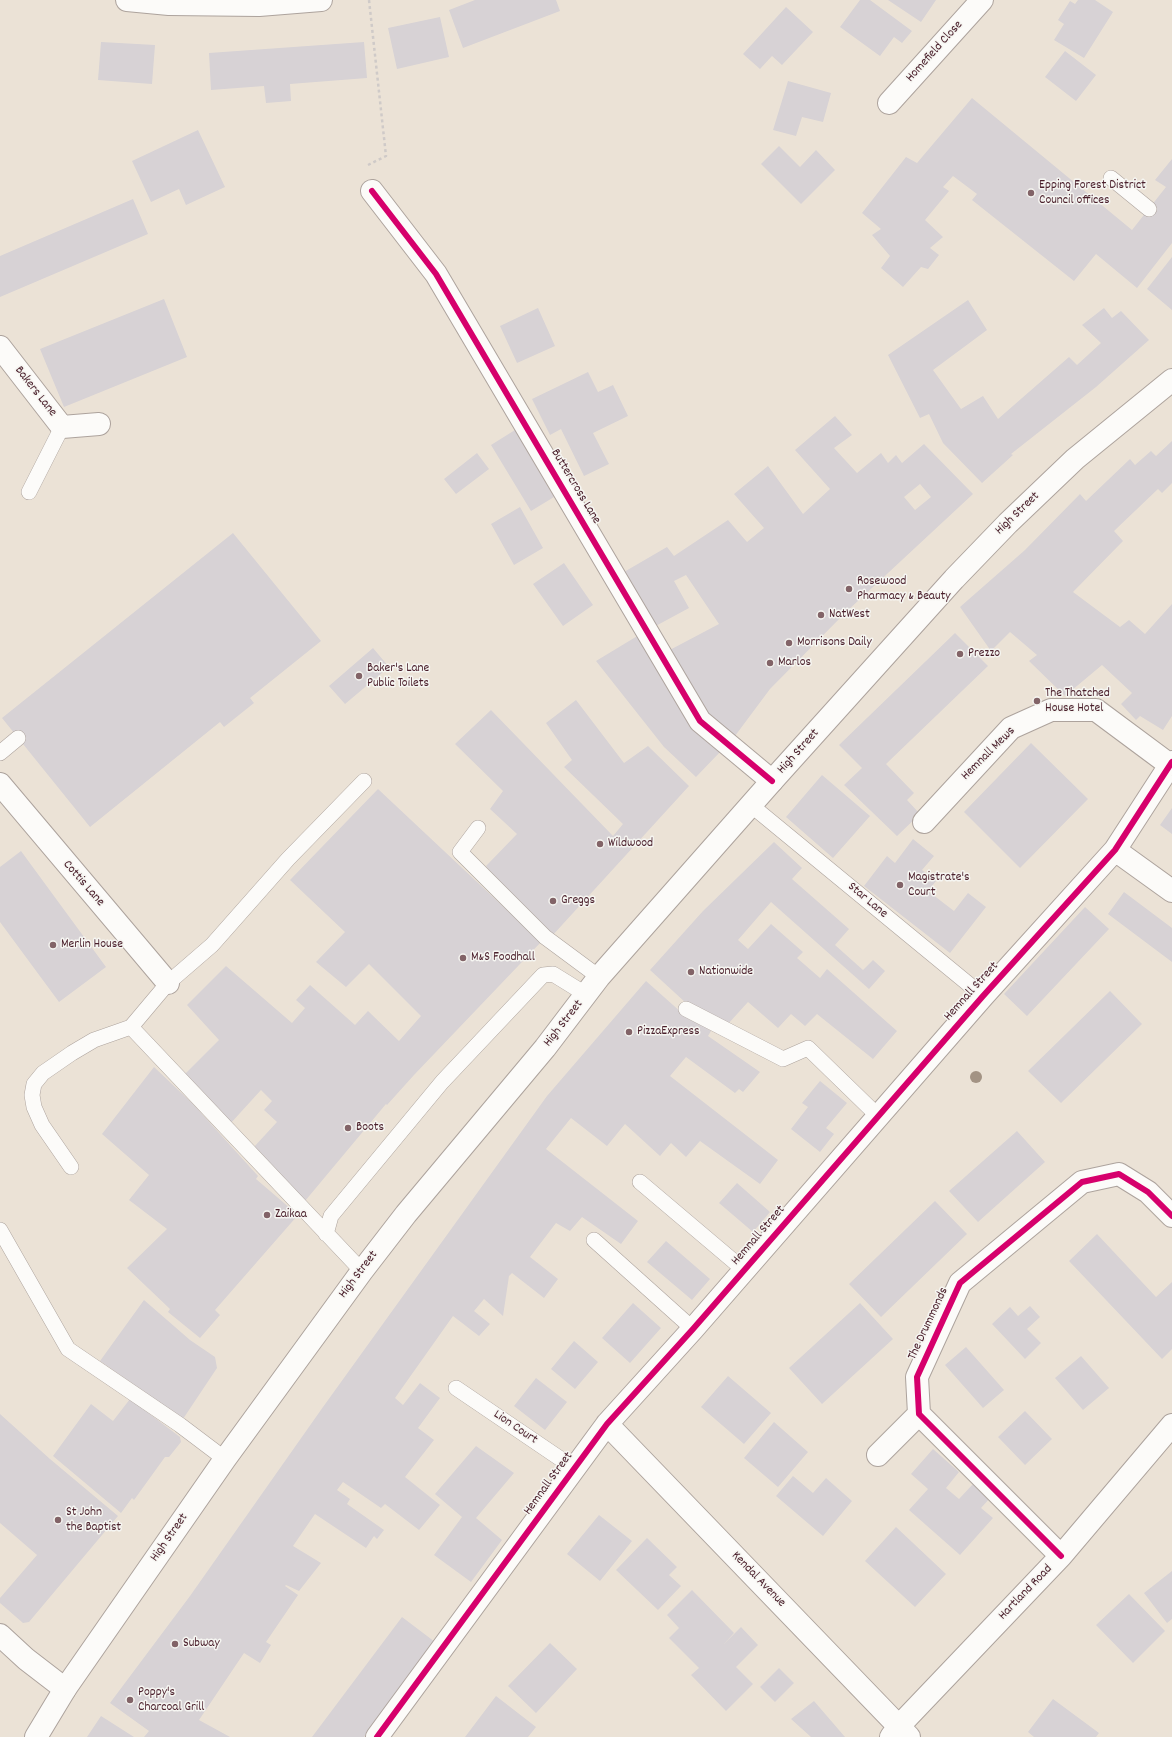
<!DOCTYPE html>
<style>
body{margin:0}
canvas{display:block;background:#ebe2d6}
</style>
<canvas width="1172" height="1737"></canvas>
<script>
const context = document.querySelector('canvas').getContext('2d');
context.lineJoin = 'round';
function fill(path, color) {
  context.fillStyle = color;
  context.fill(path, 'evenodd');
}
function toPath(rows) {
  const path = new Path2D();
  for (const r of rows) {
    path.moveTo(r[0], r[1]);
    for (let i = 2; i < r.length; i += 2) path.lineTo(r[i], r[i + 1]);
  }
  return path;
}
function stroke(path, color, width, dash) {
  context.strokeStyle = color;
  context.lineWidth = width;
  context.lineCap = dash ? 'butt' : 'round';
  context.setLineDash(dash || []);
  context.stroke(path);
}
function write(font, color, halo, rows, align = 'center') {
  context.font = font + ' Dekko,sans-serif';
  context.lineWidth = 3;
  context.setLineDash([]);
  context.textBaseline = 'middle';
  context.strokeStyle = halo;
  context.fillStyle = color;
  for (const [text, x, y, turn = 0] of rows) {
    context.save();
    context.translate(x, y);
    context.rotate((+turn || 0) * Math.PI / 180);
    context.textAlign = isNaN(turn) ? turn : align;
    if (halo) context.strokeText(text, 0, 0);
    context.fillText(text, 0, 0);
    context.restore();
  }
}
const building = toPath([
 [475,0,556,0,560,11,463,48,449,10],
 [860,0,870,0,912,31,902,43,894,37,880,56,840,27],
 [888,0,936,0,921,22],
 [1078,0,1095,0,1113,12,1084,58,1054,40,1064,24,1058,20,1070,1,1075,4],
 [786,7,813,32,782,65,772,56,760,69,743,54],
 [440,17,449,57,397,69,388,28],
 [101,42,155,45,152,84,98,80],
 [364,42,367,78,290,84,291,101,266,103,264,86,211,90,209,53],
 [1065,51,1096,75,1076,101,1045,77],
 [788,81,831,93,823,122,802,117,796,136,773,130],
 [972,98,1132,230,1166,187,1155,180,1172,159,1172,243,1137,288,1096,254,1074,281,972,200,977,194,953,176,943,187,949,191,925,220,943,237,930,248,939,255,928,269,921,267,903,287,881,268,890,256,872,235,881,229,862,213,906,157,917,163],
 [198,130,225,187,186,205,179,189,151,202,132,161],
 [779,146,800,167,816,150,835,170,801,204,761,164],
 [133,199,148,234,0,297,0,256],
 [1172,257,1172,310,1147,289],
 [164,299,187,357,64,407,40,349],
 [968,300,987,330,933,370,961,409,983,396,998,419,1069,357,1077,365,1101,343,1082,325,1104,308,1112,318,1121,311,1149,340,1096,387,1011,454,1013,455,982,483,943,443,929,414,920,418,888,355],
 [538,308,555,346,517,363,500,326],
 [588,372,598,392,613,385,628,416,593,433,609,464,584,476,561,429,550,435,532,399],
 [835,416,852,435,834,448,857,473,881,453,888,463,896,455,902,463,924,444,973,494,845,613,770,689,732,740,704,715,666,652,719,624,686,575,674,581,689,608,652,628,624,572,667,547,674,556,728,520,747,542,764,528,734,494,768,466,803,514,830,489,795,450],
 [920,484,931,497,915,510,904,497],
 [515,430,554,497,531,511,491,445],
 [1172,441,1172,483,1162,493,1158,489,1114,531,1123,541,1073,592,1120,627,1129,620,1145,634,1172,604,1172,716,1163,730,1140,716,1136,720,1121,704,1132,693,1102,665,1065,696,1029,661,1037,655,1010,632,991,651,960,607,1025,550,1080,494,1086,501,1130,459,1135,465,1151,451,1156,456],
 [477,453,489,469,456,494,444,479],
 [520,507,543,548,514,565,491,524],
 [233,533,321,641,250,698,254,703,224,727,220,722,90,827,2,718],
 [564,563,593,605,563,626,533,584],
 [955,633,988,666,886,764,914,793,907,800,920,814,897,836,844,785,862,768,839,745],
 [639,635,721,751,696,777,664,747,596,661],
 [373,648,389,667,345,704,329,686],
 [576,700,624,763,648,746,689,786,552,936,506,892,486,866,517,834,490,809,503,791,455,744,491,710,613,836,623,824,564,767,572,760,546,723],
 [1031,743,1088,799,1020,868,964,812],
 [822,775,870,816,833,858,786,817],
 [378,789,541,942,414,1075,387,1105,386,1104,305,1201,253,1148,277,1122,264,1110,272,1101,261,1090,230,1124,185,1074,219,1040,187,1005,226,966,292,1023,305,1008,296,1000,310,985,355,1025,368,1011,399,1041,421,1016,369,964,346,987,316,962,345,932,290,880],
 [1172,808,1172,834,1160,825],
 [913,839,934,856,922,870,936,881,928,891,954,911,968,893,986,907,950,953,864,886,887,856,895,863],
 [774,842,802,868,792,879,849,929,835,945,863,970,873,960,885,971,869,989,771,902,738,940,748,949,771,924,803,952,797,958,820,978,827,969,897,1031,873,1059,817,1014,805,1026,791,1014,778,1028,748,1002,728,1024,686,1003,650,970,703,911],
 [21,851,106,967,59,1002,0,922,0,867],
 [1124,892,1172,928,1172,962,1108,914],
 [1085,907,1109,929,1027,1016,1004,994],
 [646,981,682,1013,711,1031,708,1036,760,1072,743,1092,739,1089,735,1093,686,1057,670,1076,778,1160,760,1184,700,1141,686,1157,671,1143,660,1156,625,1124,607,1146,571,1118,546,1149,638,1221,621,1244,582,1217,570,1231,556,1223,530,1257,558,1279,544,1298,512,1273,509,1276,503,1316,484,1299,474,1311,490,1324,479,1336,453,1316,395,1398,403,1405,420,1383,440,1398,418,1428,434,1440,405,1477,440,1505,419,1530,385,1504,381,1508,343,1482,337,1490,350,1499,347,1504,384,1530,377,1539,374,1536,366,1548,315,1514,293,1546,321,1563,299,1591,286,1585,285,1586,298,1595,266,1642,271,1645,260,1663,244,1653,199,1720,230,1737,144,1737,149,1731,110,1703,190,1596,323,1407,547,1096],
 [1110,991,1142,1024,1061,1103,1028,1071],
 [154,1067,193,1104,258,1176,256,1179,298,1215,215,1310,220,1315,200,1338,168,1312,170,1309,127,1268,167,1229,129,1200,149,1175,102,1134],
 [820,1081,847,1103,826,1128,834,1134,820,1152,791,1129,808,1107,802,1103],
 [1017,1131,1045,1162,978,1222,949,1191],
 [737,1183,770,1212,753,1232,719,1203],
 [935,1201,967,1234,881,1317,849,1284],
 [1097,1234,1156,1297,1172,1282,1172,1349,1162,1359,1069,1261],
 [666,1241,710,1279,692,1300,647,1262],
 [144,1300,190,1340,215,1357,217,1368,183,1419,100,1361],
 [633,1303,661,1328,630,1363,602,1338],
 [860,1303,893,1339,822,1404,789,1368],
 [1030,1306,1040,1317,1027,1329,1041,1343,1025,1359,992,1324,1010,1307,1018,1316],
 [574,1341,598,1362,575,1389,551,1369],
 [966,1347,1004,1390,983,1408,945,1365],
 [1081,1356,1109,1388,1083,1410,1055,1378],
 [728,1376,771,1413,744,1444,701,1407],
 [536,1378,567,1402,545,1430,514,1406],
 [130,1399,180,1437,181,1442,169,1457,165,1457,134,1500,132,1498,121,1513,53,1456,91,1404,113,1421],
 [1025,1411,1052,1439,1025,1465,998,1437],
 [0,1414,50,1459,118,1516,29,1622,23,1623,0,1603,0,1598,37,1555,0,1523],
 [774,1422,808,1452,778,1487,744,1458],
 [476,1446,514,1473,476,1518,502,1540,471,1582,434,1555,462,1517,435,1494],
 [933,1449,959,1472,946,1488,959,1499,973,1484,990,1498,981,1508,993,1518,960,1555,909,1510,928,1489,911,1474],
 [793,1476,813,1493,826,1478,852,1501,823,1536,776,1496],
 [599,1515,632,1541,600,1581,567,1554],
 [896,1527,946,1574,915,1607,865,1561],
 [647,1538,677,1567,669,1575,681,1586,658,1610,616,1570],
 [1172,1571,1172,1619,1167,1623,1144,1593],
 [692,1590,734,1633,723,1645,741,1627,758,1645,736,1667,753,1684,726,1711,691,1675,699,1668,669,1638,679,1628,667,1615],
 [1129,1594,1165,1631,1133,1663,1096,1625],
 [402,1617,435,1642,364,1737,312,1737],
 [550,1643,577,1669,536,1713,508,1686],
 [779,1668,794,1683,775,1702,760,1687],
 [496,1696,536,1727,528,1737,465,1737],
 [1053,1699,1099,1733,1096,1737,1034,1737,1028,1732],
 [814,1701,845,1737,811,1737,791,1719],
 [101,1716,134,1737,87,1737]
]);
const path = toPath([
 [368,165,386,156,369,0]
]);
const lane = toPath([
 [1111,178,1149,209],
 [29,492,62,427],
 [0,753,18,738],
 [752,806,983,996],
 [478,828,460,852,545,937,599,977],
 [686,1009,783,1059,808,1048,878,1116],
 [71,1167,42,1125,34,1107,32,1095,34,1084,43,1073,72,1053,94,1040,131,1027],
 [640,1182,744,1270],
 [0,1230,68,1349,180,1425,225,1459],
 [326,1234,331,1216,442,1082,543,975,553,974,587,995],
 [594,1240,693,1329],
 [362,1271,131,1027,168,983,212,945,288,859,364,781],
 [456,1388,574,1468]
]);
const street = toPath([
 [127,0,169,4,259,5,321,0],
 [889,103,982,0],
 [372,191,436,274,700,721,772,781],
 [0,347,62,427,99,424],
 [0,784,168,983],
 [924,822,1011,728,1051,710,1096,710,1170,765],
 [1115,850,1172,891],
 [607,1424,909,1737],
 [878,1455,919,1414],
 [1061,1556,919,1414,917,1377,960,1283,1082,1182,1119,1174,1148,1192,1172,1216],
 [0,1635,26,1659,65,1689],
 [377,1737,607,1424,693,1329,983,996,1115,850,1172,762],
 [891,1737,899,1726,1061,1556,1172,1425]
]);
const secondary = toPath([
 [36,1737,65,1689,225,1459,362,1271,406,1214,545,1048,599,977,772,781,954,579,1008,523,1075,459,1172,380]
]);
const cycleway = toPath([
 [372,191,436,274,700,721,772,781],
 [1061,1556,919,1414,917,1377,960,1283,1082,1182,1119,1174,1148,1192,1172,1216],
 [377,1737,607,1424,693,1329,983,996,1115,850,1172,762]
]);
const trees = [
 [976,1077]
];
const markers = [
 [1031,193,4,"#826367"],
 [849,589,4,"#826367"],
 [821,615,4,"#826367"],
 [789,643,4,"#826367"],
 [960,654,4,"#826367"],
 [770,663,4,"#826367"],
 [359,676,4,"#826367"],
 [1037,701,4,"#826367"],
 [600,844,4,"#826367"],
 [900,885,4,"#826367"],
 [553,901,4,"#826367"],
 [53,945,4,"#826367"],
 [463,958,4,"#826367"],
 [691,972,4,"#826367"],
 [629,1032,4,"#826367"],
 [348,1128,4,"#826367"],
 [267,1215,4,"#826367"],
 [58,1520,4,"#826367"],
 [175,1644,4,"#826367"],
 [130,1700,4,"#826367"]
];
const streetNames = [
 ["Homefield Close",935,52,-48],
 ["Bakers Lane",35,392,52],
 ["Buttercross Lane",575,487,59],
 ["High Street",1018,514,-44],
 ["High Street",799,752,-48],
 ["Hemnall Mews",989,754,-45],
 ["Cottis Lane",83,884,49],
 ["Star Lane",867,901,40],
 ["Hemnall Street",972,992,-48],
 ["High Street",564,1024,-52],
 ["Hemnall Street",759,1236,-49],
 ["High Street",359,1275,-53],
 ["The Drummonds",929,1324,-65],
 ["Lion Court",515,1428,34],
 ["Hemnall Street",549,1484,-54],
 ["High Street",170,1538,-55],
 ["Kendal Avenue",758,1580,46],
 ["Hartland Road",1026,1593,-46]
];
const poiNames = [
 ["Epping Forest District",1039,186],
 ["Council offices",1039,201],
 ["Rosewood",857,582],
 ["Pharmacy & Beauty",857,597],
 ["NatWest",829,615],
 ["Morrisons Daily",797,643],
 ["Prezzo",968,654],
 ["Marlos",778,663],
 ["Baker's Lane",367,669],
 ["Public Toilets",367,684],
 ["The Thatched",1045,694],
 ["House Hotel",1045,709],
 ["Wildwood",608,844],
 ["Magistrate's",908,878],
 ["Court",908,893],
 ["Greggs",561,901],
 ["Merlin House",61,945],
 ["M&S Foodhall",471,958],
 ["Nationwide",699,972],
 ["PizzaExpress",637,1032],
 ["Boots",356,1128],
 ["Zaikaa",275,1215],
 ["St John",66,1513],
 ["the Baptist",66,1528],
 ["Subway",183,1644],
 ["Poppy's",138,1693],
 ["Charcoal Grill",138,1708]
];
fill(building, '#d7d2d5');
stroke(lane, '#ada39d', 16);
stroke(street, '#ada39d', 24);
stroke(secondary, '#ada39d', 24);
stroke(path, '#cfcac8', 2.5, [3, 3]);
stroke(lane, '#fcfbf9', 15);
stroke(street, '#fcfbf9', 22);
stroke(secondary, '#fcfbf9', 22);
stroke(cycleway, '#d6006c', 6);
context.fillStyle = '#a39384';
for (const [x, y] of trees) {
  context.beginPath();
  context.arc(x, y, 6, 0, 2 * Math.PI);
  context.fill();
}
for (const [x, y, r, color] of markers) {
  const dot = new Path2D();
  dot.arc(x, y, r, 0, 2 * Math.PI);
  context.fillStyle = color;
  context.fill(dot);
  stroke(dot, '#f6f6f2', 1.5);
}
write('13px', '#4a1f2b', '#f6f6f2', streetNames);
write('13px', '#4a1f2b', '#f6f6f2', poiNames, 'left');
</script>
